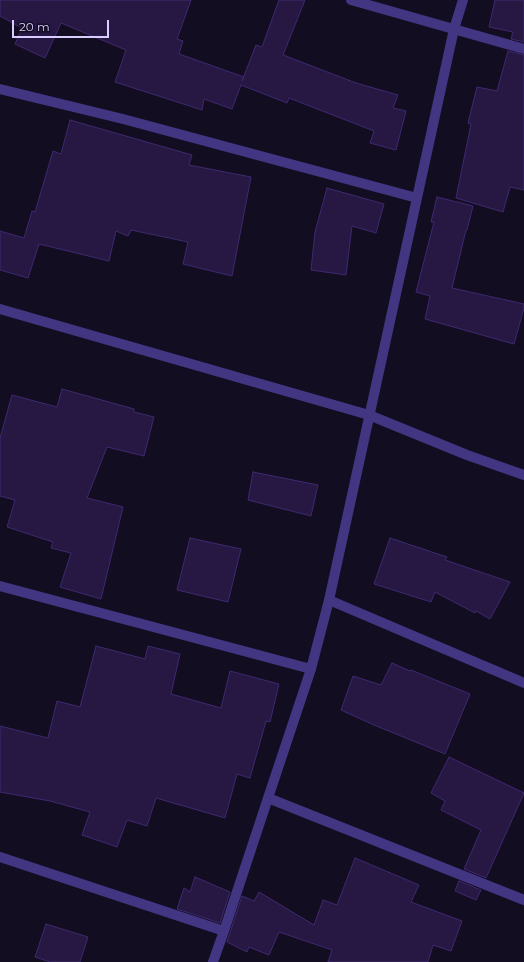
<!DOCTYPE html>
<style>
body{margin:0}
#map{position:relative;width:524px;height:962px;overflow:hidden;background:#130d22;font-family:Montserrat,sans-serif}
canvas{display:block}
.scale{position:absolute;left:12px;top:20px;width:97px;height:18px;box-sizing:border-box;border:2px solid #d9cdff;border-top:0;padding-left:5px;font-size:12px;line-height:14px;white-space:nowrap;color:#d9cdff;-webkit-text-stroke:3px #130d22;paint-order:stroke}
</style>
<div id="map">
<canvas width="524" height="962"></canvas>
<div class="scale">20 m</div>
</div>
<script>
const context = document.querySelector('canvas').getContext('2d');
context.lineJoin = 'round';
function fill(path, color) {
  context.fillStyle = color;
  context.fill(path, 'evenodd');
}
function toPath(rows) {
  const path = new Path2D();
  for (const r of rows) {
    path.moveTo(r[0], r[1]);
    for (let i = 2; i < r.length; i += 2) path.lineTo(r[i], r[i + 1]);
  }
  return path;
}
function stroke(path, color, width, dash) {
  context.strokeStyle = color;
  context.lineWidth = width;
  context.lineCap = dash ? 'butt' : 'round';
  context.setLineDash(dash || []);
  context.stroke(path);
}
const building = toPath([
 [0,0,191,0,177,39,183,41,179,54,244,77,242,81,256,45,262,47,279,0,305,0,283,55,356,83,398,95,393,108,406,111,396,150,370,143,374,131,289,98,287,103,241,85,232,109,204,99,202,110,115,82,126,50,61,23,45,58,15,44,22,28,0,16,0,0],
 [495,0,524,0,524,42,511,39,513,32,489,27,495,0],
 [508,51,524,55,524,190,510,187,503,212,456,198,471,124,468,123,477,87,497,91,508,51],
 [70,120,192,155,189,165,251,177,232,276,183,264,188,242,131,230,128,236,116,231,109,261,39,244,28,278,0,270,0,231,24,238,32,211,35,212,53,151,61,154,70,120],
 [327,188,384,204,376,233,352,226,346,275,311,270,315,232,327,188],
 [437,197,473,206,467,230,466,230,452,288,524,304,524,308,514,344,425,319,430,296,416,292,434,222,431,222,437,197],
 [62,389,134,409,134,412,154,417,144,456,107,447,87,498,123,507,101,599,60,587,71,553,51,548,53,542,7,527,15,500,0,496,0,438,12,395,57,407,62,389],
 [253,472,318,485,311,516,248,500,253,472],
 [190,538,241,549,228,602,177,590,190,538],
 [390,538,447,557,445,560,510,582,490,619,476,611,475,613,435,592,431,602,374,584,390,538],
 [96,646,145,659,148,646,180,654,171,694,221,708,230,671,279,684,270,722,266,721,250,778,237,774,225,818,156,798,147,826,127,820,117,847,82,835,90,812,50,801,0,792,0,726,48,738,57,701,80,707,96,646],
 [392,663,410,671,411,670,470,694,445,754,374,725,341,710,353,676,381,685,392,663],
 [449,757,524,793,486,878,464,869,481,830,441,810,445,801,431,793,449,757],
 [355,858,419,885,411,902,462,921,451,951,433,945,428,962,328,962,332,950,279,932,269,955,249,947,247,952,227,942,242,896,254,901,259,892,314,925,323,900,337,905,355,858],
 [195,877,230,892,220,923,177,909,184,888,190,892,195,877],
 [459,881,481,890,476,900,455,891,459,881],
 [46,924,88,937,80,962,50,962,35,957,46,924]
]);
const street = toPath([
 [351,0,524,49],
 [0,89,123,119,417,198],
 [0,309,369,415,467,455,524,475],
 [0,586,311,669],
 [329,600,524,683],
 [268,798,524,900],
 [0,857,224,931],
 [213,962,224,931,268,798,311,669,329,600,454,29,463,0]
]);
fill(building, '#261843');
stroke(building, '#3f2970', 1);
stroke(street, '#423682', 10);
</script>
